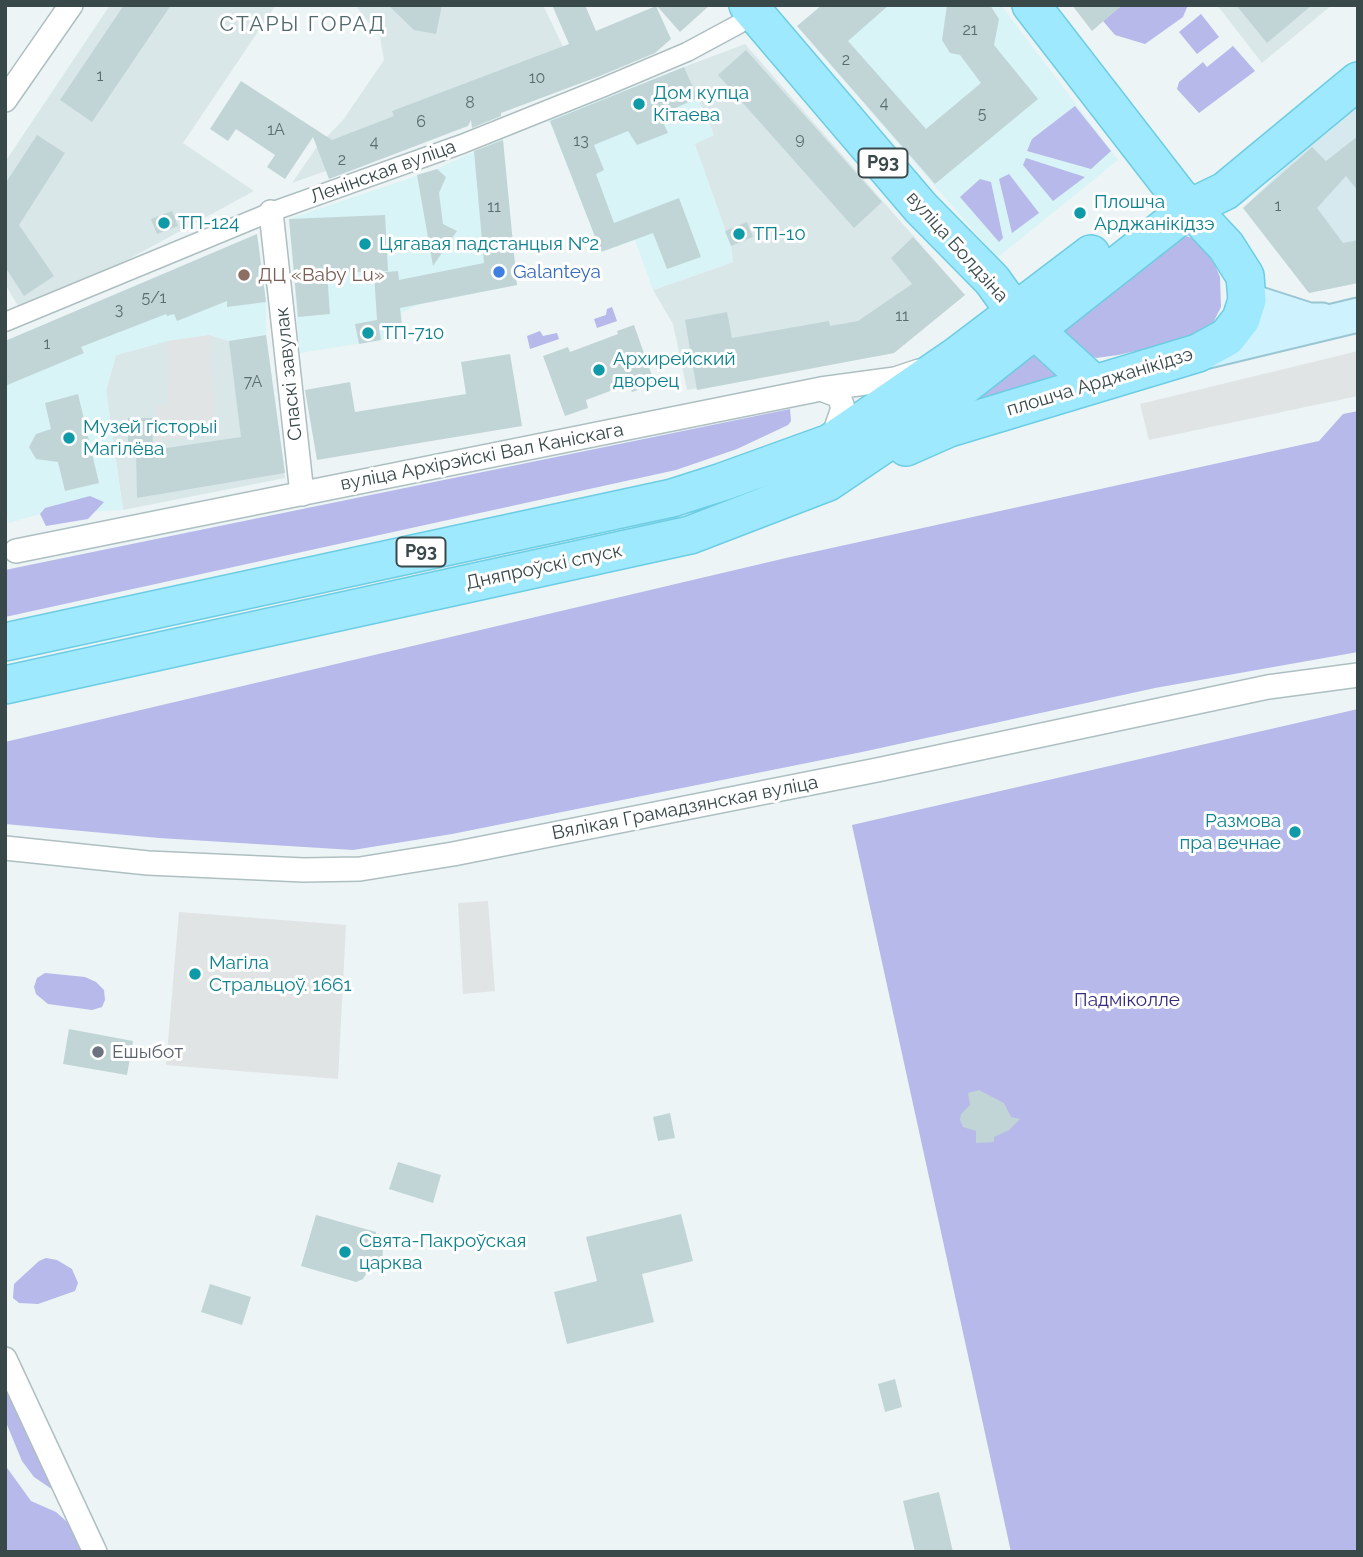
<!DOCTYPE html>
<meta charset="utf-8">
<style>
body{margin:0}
#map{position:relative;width:1363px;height:1557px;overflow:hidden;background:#ecf4f6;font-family:Raleway,sans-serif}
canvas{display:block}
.frame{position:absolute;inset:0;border:7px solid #39494a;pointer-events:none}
</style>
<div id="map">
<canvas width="1363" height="1557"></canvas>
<div class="frame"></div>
</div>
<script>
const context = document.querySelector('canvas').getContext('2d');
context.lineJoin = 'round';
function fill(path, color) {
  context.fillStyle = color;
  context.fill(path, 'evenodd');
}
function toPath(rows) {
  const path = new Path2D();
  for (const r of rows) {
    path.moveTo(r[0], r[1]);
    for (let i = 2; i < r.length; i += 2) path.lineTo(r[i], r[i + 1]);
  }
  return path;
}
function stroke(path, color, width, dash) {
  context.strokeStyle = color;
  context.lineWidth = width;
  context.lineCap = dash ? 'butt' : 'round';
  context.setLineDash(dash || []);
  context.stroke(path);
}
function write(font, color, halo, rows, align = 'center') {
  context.font = font + ' Raleway,sans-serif';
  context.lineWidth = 6;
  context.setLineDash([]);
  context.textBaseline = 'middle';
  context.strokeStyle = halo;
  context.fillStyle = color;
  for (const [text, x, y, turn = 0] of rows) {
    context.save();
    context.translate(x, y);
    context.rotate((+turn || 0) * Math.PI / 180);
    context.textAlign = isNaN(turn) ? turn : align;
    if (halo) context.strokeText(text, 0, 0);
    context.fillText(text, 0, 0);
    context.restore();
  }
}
const residential = toPath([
 [110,5,276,5,183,143,254,191,24,316,5,284,5,162],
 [355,5,543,5,579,80,292,183,316,148,343,120,384,60,380,37],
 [1217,5,1332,5,1262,63],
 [745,44,965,295,894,353,687,390,673,324,653,290,733,262,731,246,694,143,714,135,684,67],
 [210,335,229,341,266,335,285,478,123,510,106,390,116,355,167,341]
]);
const commercial = toPath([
 [822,5,1001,5,1118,160,997,258,797,26],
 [684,67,714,135,695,144,731,246,733,262,653,290,635,240,601,252,549,120],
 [503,138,517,285,417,305,401,313,402,326,381,340,300,353,289,219,437,169],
 [258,239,266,302,266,335,229,341,210,335,167,341,116,355,106,390,123,510,40,514,9,523,5,511,5,341]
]);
const education = toPath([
 [1358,104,1358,283,1309,293,1243,208,1309,144]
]);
const green = toPath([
 [1122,5,1188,5,1183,17,1145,44,1115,35,1103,21],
 [1201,14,1219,37,1197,54,1179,32],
 [1233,46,1255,71,1199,113,1177,89,1179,82,1203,62,1207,67],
 [1075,106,1111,151,1091,169,1027,151,1032,139],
 [1026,158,1085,177,1053,201,1023,165],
 [1009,174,1039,213,1012,233,999,179],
 [980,179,991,182,1003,238,999,242,960,197],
 [1186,236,1194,239,1212,258,1220,277,1221,307,1211,327,1191,339,1118,355,1096,358,1081,351,1071,343,1065,332,1067,322,1174,241],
 [612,307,617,321,597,328,594,319,606,315,607,309],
 [540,331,543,336,557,333,559,339,530,349,527,336],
 [1037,350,1060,372,1058,378,957,411],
 [790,409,791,421,788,425,737,449,676,470,5,617,5,570],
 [1358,411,1358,652,1155,688,862,752,452,834,353,850,159,838,5,824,5,742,786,558,1319,441,1343,414],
 [90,496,104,502,88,519,46,526,40,514,45,508],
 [1358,709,1358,1552,1011,1552,852,825],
 [45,973,85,977,96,982,104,990,105,1000,102,1007,92,1010,48,1004,36,994,34,987,37,978],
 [46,1258,57,1260,72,1269,78,1283,75,1291,38,1304,19,1303,13,1298,14,1284,39,1261],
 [5,1380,56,1492,34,1477,22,1461,5,1420],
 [5,1465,31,1501,56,1512,74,1528,84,1552,5,1552]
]);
const parking = toPath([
 [210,335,216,430,156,442,156,406,168,404,167,341],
 [1358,351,1358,396,1149,440,1140,404],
 [488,901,495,991,463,994,458,903],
 [179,912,346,925,338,1079,166,1065]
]);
const building = toPath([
 [124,5,171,5,92,122,60,100],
 [388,5,442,5,436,34,414,30],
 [552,5,585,5,596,31,656,6,671,39,655,53,600,76,501,113,501,116,472,128,471,120,468,126,329,179,313,137,285,179,267,167,275,155,236,129,228,141,210,129,241,81,332,140,394,116,392,111,569,44],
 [656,5,710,5,680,32],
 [822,5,889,5,848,41,926,129,981,83,960,55,950,53,942,40,947,5,990,5,999,19,994,45,1038,99,935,184,797,26],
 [1072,5,1122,5,1092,31],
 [1236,5,1312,5,1267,43],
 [746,50,882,202,854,228,718,75],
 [684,67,698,98,664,113,666,118,662,120,668,133,637,145,628,131,594,145,604,170,596,174,614,223,679,198,701,257,667,269,653,233,601,252,550,121],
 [37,135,65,153,19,225,54,276,24,296,5,267,5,184],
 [1358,136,1358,191,1346,176,1317,208,1343,243,1358,240,1358,283,1309,293,1243,208,1312,147,1326,161],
 [503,140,517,285,400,308,402,326,379,328,381,340,359,344,355,324,377,320,374,273,398,271,399,280,484,263,474,151],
 [437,169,446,177,439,193,443,224,457,231,433,266,417,175],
 [172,211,178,226,157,234,151,219],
 [385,215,388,271,327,273,330,314,298,317,289,219],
 [747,222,753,237,731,246,725,231],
 [257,234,266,302,227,307,227,301,177,321,174,314,167,316,166,314,81,347,84,353,5,386,5,341],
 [913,237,965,295,894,353,697,390,685,320,727,312,732,338,829,321,830,326,858,321,912,284,891,258],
 [634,325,655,384,632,392,629,384,586,400,588,408,565,416,543,356,568,347,570,352,618,334,617,331],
 [266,335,285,473,137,498,136,450,128,451,128,418,152,418,153,450,241,437,229,341],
 [510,354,522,426,317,460,305,390,350,382,355,412,466,394,461,362],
 [78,394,99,483,65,491,58,462,36,459,29,447,36,434,51,429,45,403],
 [69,1029,133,1041,127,1075,63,1064],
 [979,1090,1004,1103,1011,1117,1020,1119,1009,1130,994,1137,994,1142,976,1143,976,1131,963,1127,960,1120,961,1114,970,1105,968,1093],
 [670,1113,675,1138,658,1141,653,1117],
 [398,1162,441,1175,433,1203,389,1189],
 [681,1214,693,1261,642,1274,654,1322,567,1344,554,1292,597,1281,586,1237],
 [316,1215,376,1232,376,1242,383,1247,382,1264,369,1269,363,1279,356,1282,301,1266],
 [210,1284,251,1297,242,1325,201,1312],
 [895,1379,902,1407,885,1412,878,1384],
 [939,1492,953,1552,915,1552,903,1501]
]);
const pedestrian = toPath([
 [5,322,271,212,462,144,604,87,687,52,739,24,753,10]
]);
const minor = toPath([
 [5,100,71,5],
 [271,212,302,494],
 [821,389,839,396,843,408,832,440],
 [16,551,821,389,895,379,919,371],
 [5,848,148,863,304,870,360,869,453,854,877,770,1268,687,1358,675],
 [5,1359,95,1552]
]);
const secondary = toPath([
 [1247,300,1309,320,1322,320],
 [1204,352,1358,315]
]);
const primary = toPath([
 [748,5,921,208,992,280,1015,312,1094,384],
 [906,447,949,428,1198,353,1227,337,1241,319,1247,300,1245,276,1226,246,1178,195,1031,5],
 [5,642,672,498,722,482,830,443,958,355,1091,254],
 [5,685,690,535,828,482,927,415,1190,208,1225,191,1358,81]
]);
const markers = [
 [639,104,7,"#0f9aa8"],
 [1080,213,7,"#0f9aa8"],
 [164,223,7,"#0f9aa8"],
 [739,234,7,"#0f9aa8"],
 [365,244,7,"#0f9aa8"],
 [499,272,7,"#3f7fe0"],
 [244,275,7,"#8d6e63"],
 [368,333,7,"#0f9aa8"],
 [599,370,7,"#0f9aa8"],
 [69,438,7,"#0f9aa8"],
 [1295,832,7,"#0f9aa8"],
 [195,974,7,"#0f9aa8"],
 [98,1052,7,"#6b7280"],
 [345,1252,7,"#0f9aa8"]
];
const numberNames = [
 ["21",970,30],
 ["2",846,60],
 ["1",100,76],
 ["10",537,78],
 ["8",470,103],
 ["4",884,103],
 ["5",982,114],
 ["6",421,122],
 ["1А",276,130],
 ["9",800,139],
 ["13",581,141],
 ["4",374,142],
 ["2",342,160],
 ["1",1278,206],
 ["11",494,207],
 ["5/1",154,298],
 ["3",119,310],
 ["11",902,316],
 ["1",47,344],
 ["7А",253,382]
];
const shields = [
 [883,163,49],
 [421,552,49]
];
const shieldNames = [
 ["Р93",883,163],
 ["Р93",421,552]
];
const cultureNames = [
 ["Дом купца",653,93],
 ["Кітаева",653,115],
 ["Плошча",1094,202],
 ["Арджанікідзэ",1094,224],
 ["ТП-124",178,223],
 ["ТП-10",753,234],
 ["Цягавая падстанцыя №2",379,244],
 ["ТП-710",382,333],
 ["Архирейский",613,359],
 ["дворец",613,381],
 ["Музей гісторыі",83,427],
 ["Магілёва",83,449],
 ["Размова",1281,821,"right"],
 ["пра вечнае",1281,843,"right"],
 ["Магіла",209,963],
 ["Стральцоў. 1661",209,985],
 ["Свята-Пакроўская",359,1241],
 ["царква",359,1263]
];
const streetNames = [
 ["Ленінская вуліца",383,172,-20],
 ["вуліца Болдзіна",957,247,48],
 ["Спаскі завулак",289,374,-96],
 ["плошча Арджанікідзэ",1100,382,-17],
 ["вуліца Архірэйскі Вал Каніскага",482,457,-11],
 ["Дняпроўскі спуск",544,567,-12],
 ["Вялікая Грамадзянская вуліца",685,808,-11]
];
const shopNames = [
 ["Galanteya",513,272]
];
const educationNames = [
 ["ДЦ «Baby Lu»",258,275]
];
const parkNames = [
 ["Падміколле",1127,1000]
];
const worshipNames = [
 ["Ешыбот",112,1052]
];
const neighbourhoodNames = [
 ["СТАРЫ ГОРАД",303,25]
];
fill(residential, '#dae7e9');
fill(commercial, '#d8f4f6');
fill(education, '#d6e9ee');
fill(green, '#b6b9e9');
fill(parking, '#e0e4e5');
fill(building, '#c1d5d7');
stroke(pedestrian, '#aebfc1', 21);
stroke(minor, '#aebfc1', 26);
stroke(secondary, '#9ac5d2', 37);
stroke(primary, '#6ccde3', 40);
stroke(pedestrian, '#fff', 18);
stroke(minor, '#fff', 23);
stroke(secondary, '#cef2fe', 33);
stroke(primary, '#9ee9fd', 37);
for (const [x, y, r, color] of markers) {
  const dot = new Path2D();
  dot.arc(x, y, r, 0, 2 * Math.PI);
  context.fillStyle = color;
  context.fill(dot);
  stroke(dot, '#fff', 2.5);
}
write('16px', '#5b6c6d', null, numberNames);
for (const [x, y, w] of shields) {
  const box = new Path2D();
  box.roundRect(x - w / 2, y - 14.5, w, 29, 5);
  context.fillStyle = '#fff';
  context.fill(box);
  stroke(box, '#39494a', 2);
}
write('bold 18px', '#39494a', null, shieldNames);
write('19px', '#0d838f', '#fff', cultureNames, 'left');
write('19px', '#39494a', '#fff', streetNames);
write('19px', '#366cbe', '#fff', shopNames, 'left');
write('19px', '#785e54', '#fff', educationNames, 'left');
write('19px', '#352c7d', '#fff', parkNames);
write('19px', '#5b616d', '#fff', worshipNames, 'left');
context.letterSpacing = '2px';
write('21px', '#506a6d', '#fff', neighbourhoodNames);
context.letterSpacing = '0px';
</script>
